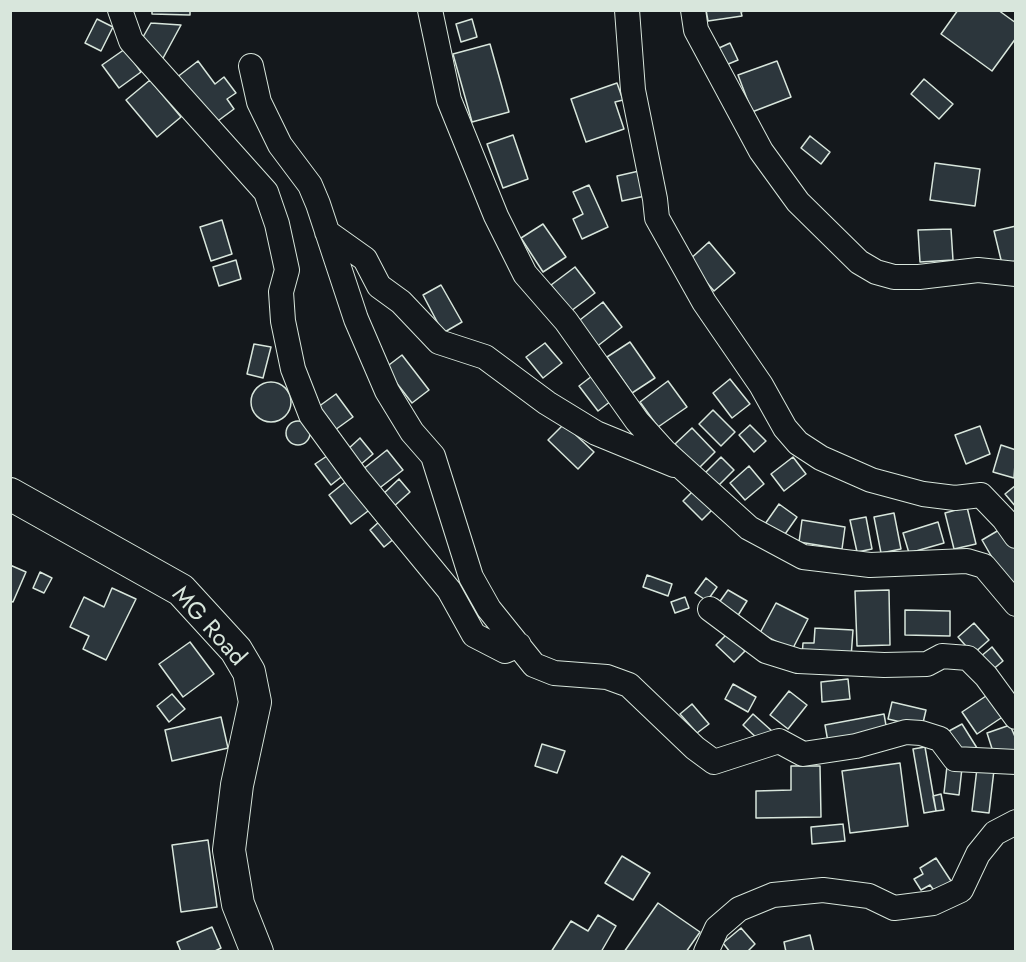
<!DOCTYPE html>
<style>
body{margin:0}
#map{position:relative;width:1026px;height:962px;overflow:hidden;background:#14181c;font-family:Jost,sans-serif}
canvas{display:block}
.frame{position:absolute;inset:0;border:12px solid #d8e6dc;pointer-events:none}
</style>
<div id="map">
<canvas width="1026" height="962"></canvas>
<div class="frame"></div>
</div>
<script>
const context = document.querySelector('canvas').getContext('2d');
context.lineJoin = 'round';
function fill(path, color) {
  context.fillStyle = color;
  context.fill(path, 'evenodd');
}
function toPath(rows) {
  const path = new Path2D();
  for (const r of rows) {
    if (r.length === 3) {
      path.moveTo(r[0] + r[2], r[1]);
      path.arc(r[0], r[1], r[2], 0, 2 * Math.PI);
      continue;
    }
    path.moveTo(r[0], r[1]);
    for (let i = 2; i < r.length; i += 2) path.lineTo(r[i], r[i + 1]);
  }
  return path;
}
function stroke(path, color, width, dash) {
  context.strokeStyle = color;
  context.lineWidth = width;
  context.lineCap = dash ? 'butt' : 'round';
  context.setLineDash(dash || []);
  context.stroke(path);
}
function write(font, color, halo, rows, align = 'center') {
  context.font = font + ' Jost,sans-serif';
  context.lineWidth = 4.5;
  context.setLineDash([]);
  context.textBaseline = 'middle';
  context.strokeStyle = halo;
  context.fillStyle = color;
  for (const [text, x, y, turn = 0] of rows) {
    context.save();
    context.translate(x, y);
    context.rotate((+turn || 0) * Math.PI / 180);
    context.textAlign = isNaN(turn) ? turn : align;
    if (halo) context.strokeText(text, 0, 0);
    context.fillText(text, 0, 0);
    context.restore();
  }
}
const building = toPath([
 [152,10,190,10,190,15,152,14,152,10],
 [706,10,747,10,741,12,742,16,708,21,706,10],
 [958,10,998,10,1016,23,1016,38,992,71,941,34,958,10],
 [97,19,113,27,101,51,85,43,97,19],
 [472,19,477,37,461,42,456,24,472,19],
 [151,23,181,25,162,60,139,44,151,23],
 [730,43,738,60,726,65,719,48,730,43],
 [490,44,509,112,472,122,453,54,490,44],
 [125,49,141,72,119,88,102,65,125,49],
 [198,61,215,84,224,77,236,93,227,99,234,109,211,126,176,78,198,61],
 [777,61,791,97,752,112,738,75,777,61],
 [924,79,953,104,939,119,911,94,924,79],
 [150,80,181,117,157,137,126,100,150,80],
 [617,83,623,100,615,102,624,129,586,142,571,99,617,83],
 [513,135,528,179,503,188,487,144,513,135],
 [810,136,830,152,821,164,801,148,810,136],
 [935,163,980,169,975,206,930,200,935,163],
 [639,171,645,196,622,201,617,176,639,171],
 [589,185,608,227,582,239,573,219,583,214,573,192,589,185],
 [222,220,232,254,211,261,200,227,222,220],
 [543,224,566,257,543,272,521,238,543,224],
 [1016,226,1016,261,1002,264,994,231,1016,226],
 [951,229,953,260,920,262,918,230,951,229],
 [709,242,735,273,714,291,688,261,709,242],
 [236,260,241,279,219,286,213,267,236,260],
 [575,267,595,293,571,311,551,285,575,267],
 [441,285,462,322,443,333,423,295,441,285],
 [603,302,622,327,595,348,576,323,603,302],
 [630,342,655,378,632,393,607,357,630,342],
 [545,343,562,363,543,378,526,357,545,343],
 [254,344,271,347,263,378,247,374,254,344],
 [402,355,429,390,412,403,385,368,402,355],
 [592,376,611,401,598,411,579,386,592,376],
 [730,379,750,404,732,418,713,393,730,379],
 [668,381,687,407,658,427,640,402,668,381],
 [271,402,20],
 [336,394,353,417,335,430,318,407,336,394],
 [713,410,735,432,721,446,699,424,713,410],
 [298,433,12],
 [564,424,594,452,578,469,548,440,564,424],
 [750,425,766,441,754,452,739,435,750,425],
 [980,426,990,454,966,464,955,435,980,426],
 [692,428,715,452,698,469,675,444,692,428],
 [360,438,373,454,360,465,347,450,360,438],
 [1001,445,1016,450,1014,478,993,472,1001,445],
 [387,450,403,470,377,490,362,470,387,450],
 [330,454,345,474,331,485,315,464,330,454],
 [721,457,734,470,717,487,704,474,721,457],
 [793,457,806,474,784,491,771,474,793,457],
 [749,466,764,484,745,500,730,483,749,466],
 [349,479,372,508,351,524,329,495,349,479],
 [399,479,410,492,392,508,381,496,399,479],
 [1016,485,1016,507,1005,494,1016,485],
 [694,490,712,510,702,520,683,501,694,490],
 [779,504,797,517,783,537,765,524,779,504],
 [967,507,976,544,954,549,945,513,967,507],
 [894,513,901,549,881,553,874,517,894,513],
 [866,517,872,549,857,552,850,520,866,517],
 [802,520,845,527,842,549,799,542,802,520],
 [380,521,395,538,384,547,370,530,380,521],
 [938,522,944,543,909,553,903,533,938,522],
 [1004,527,1016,547,1016,584,1009,587,982,540,1004,527],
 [10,565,26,572,13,602,10,601,10,565],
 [40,572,52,578,44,593,33,588,40,572],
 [647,575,672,584,668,596,643,587,647,575],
 [706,578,717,587,707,601,695,593,706,578],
 [112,588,136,599,106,660,83,649,89,636,70,627,84,597,104,607,112,588],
 [728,590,747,601,737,617,718,604,728,590],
 [889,590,890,645,857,646,855,591,889,590],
 [685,597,689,608,675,613,671,602,685,597],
 [776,603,808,619,792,650,760,633,776,603],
 [905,610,950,611,950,636,905,635,905,610],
 [974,623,989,640,973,654,958,637,974,623],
 [815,628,853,630,851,658,802,656,803,643,814,643,815,628],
 [728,633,745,651,734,662,716,645,728,633],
 [190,642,214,674,183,697,159,664,190,642],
 [992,647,1003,661,991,671,980,657,992,647],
 [848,679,850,699,822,702,821,682,848,679],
 [733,684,756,697,748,712,725,699,733,684],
 [789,691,807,705,788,729,770,715,789,691],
 [172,694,185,709,169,722,157,706,172,694],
 [989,694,1004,716,977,734,962,712,989,694],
 [892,702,926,710,922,727,888,719,892,702],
 [692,704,709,724,697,733,680,714,692,704],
 [753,714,772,731,762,743,743,725,753,714],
 [884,714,887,731,828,742,825,725,884,714],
 [221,717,228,748,172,761,165,730,221,717],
 [962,724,977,748,964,756,949,731,962,724],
 [1010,725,1016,739,1016,751,995,758,987,733,1010,725],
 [542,744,565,751,557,773,535,766,542,744],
 [925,747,936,811,924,813,913,749,925,747],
 [900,763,908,826,850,833,842,771,900,763],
 [791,766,820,766,821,817,756,818,756,791,791,790,791,766],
 [947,766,962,768,959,795,944,793,947,766],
 [977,768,994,770,989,813,972,811,977,768],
 [941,794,944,810,936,811,933,796,941,794],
 [843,824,845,841,812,844,811,827,843,824],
 [208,840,217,907,181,912,172,845,208,840],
 [622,856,650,873,633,900,605,883,622,856],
 [936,858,951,881,935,892,930,885,921,890,914,879,923,874,920,868,936,858],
 [658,903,700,932,686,952,624,952,658,903],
 [598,915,616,926,601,952,551,952,571,921,588,931,598,915],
 [212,927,221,948,213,952,181,952,177,942,212,927],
 [741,928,755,944,747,952,730,952,723,943,741,928],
 [810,935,814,952,786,952,784,942,810,935]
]);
const minor = toPath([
 [120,10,131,41,266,192,277,224,287,270,281,292,283,321,293,369,311,415,357,478,449,590,474,635,505,651,519,645],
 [430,10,449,100,496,216,525,274,566,321,637,421,665,452,749,528,803,557,870,565,967,561,984,566,1016,604],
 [627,10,633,90,655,199,657,218,704,302,761,385,785,428,798,443,821,458,871,480,923,494,955,498,981,495,1004,519,1016,536],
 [693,10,696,30,761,151,798,202,859,262,876,272,894,277,919,277,978,270,1016,274],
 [251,66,259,102,280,145,310,185,318,204,356,319,387,391,412,432,433,456,471,577,489,609,534,665,554,673,607,677,629,685,695,748,714,762,779,741,803,754,856,746,906,732,921,733,940,739,955,759,1016,762],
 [327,232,365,259,379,286,401,302,439,342,485,357,547,403,596,433,674,465],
 [710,609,766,651,798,661,884,665,927,664,942,656,968,658,986,676,1016,717],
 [706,952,717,928,739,909,773,895,823,890,869,896,894,908,933,903,961,890,978,854,995,833,1016,822]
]);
const major = toPath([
 [10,494,181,590,236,650,249,672,255,702,237,785,229,850,238,904,257,952]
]);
const streetNames = [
 ["MG Road",208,627,48]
];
fill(building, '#2c363c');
stroke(building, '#d8e6dc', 1.5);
stroke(minor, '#d8e6dc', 26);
stroke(major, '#d8e6dc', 34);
stroke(minor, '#14181c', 24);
stroke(major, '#14181c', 32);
write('24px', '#d8e6dc', '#14181c', streetNames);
</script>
